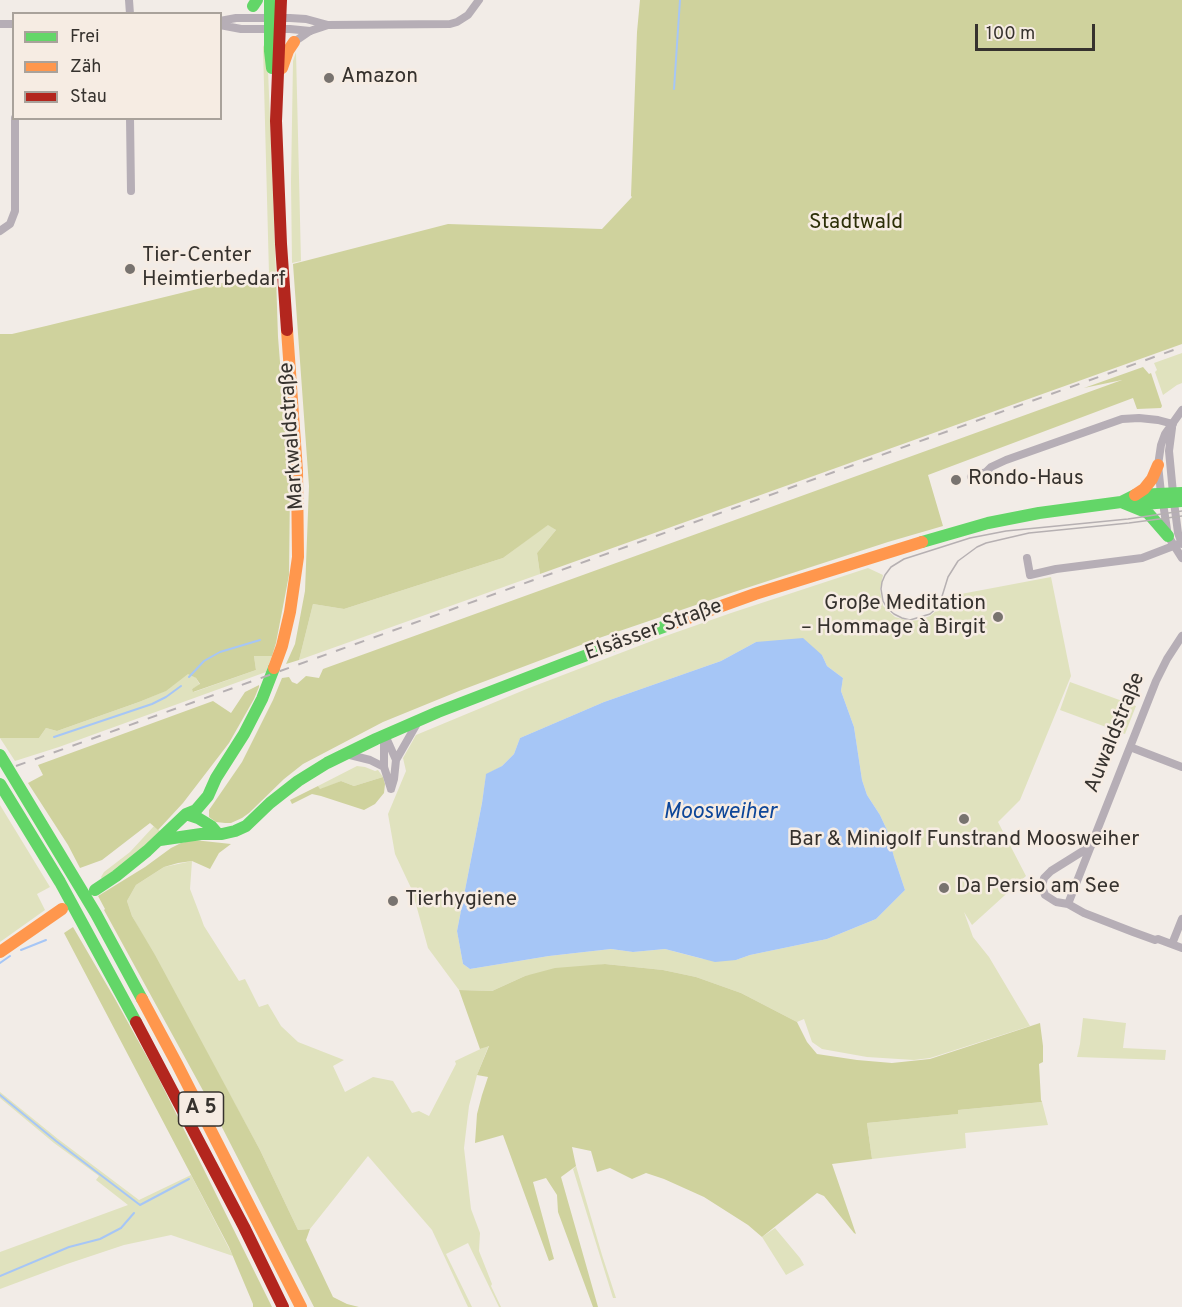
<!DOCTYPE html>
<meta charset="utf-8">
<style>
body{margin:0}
#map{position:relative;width:1182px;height:1307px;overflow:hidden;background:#f2ece7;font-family:Overpass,sans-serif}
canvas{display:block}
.legend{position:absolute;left:12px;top:12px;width:210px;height:108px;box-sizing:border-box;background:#f6ece3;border:2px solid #a9a29b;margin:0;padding:8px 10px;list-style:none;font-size:18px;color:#36322e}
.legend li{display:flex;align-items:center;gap:12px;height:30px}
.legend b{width:30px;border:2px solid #a9a29b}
.scale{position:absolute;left:975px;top:24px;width:120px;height:27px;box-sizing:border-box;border:3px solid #36322e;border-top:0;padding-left:8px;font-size:18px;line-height:21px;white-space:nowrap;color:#36322e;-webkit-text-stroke:4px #f6ece3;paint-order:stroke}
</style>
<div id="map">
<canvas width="1182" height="1307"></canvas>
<ul class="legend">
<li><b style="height:8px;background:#63d668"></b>Frei</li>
<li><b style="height:8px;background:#ff974d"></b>Zäh</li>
<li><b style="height:8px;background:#b3261e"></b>Stau</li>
</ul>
<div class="scale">100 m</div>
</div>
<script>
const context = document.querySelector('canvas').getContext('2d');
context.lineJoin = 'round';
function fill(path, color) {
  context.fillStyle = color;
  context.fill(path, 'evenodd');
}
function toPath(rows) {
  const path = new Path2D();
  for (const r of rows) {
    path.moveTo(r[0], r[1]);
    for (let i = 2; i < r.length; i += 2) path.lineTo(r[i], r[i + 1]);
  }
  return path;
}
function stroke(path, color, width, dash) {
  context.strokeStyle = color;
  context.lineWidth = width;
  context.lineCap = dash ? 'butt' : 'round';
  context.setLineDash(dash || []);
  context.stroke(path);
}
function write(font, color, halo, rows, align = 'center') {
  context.font = font + ' Overpass,sans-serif';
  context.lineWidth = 5;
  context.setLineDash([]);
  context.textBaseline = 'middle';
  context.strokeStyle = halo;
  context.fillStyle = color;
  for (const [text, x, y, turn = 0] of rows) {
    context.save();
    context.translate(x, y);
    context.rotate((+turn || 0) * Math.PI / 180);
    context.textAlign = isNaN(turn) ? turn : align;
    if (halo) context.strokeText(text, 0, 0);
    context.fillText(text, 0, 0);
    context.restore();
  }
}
const green = toPath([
 [264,45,268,69,276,274,269,274,263,47],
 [296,52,301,261,292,263,291,182,293,61],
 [1182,353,1182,383,1177,385,1163,395,1155,372,1157,370,1154,363],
 [548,524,556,530,537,553,540,574,299,660,313,604,344,609,503,558],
 [868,568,883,575,880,590,883,606,895,617,909,621,920,620,930,616,937,610,945,597,1051,577,1071,676,1020,800,998,822,1026,876,972,925,964,912,973,937,989,957,1030,1026,930,1058,914,1060,867,1057,822,1049,812,1042,804,1019,797,1022,741,993,696,977,663,970,605,964,525,976,492,991,459,990,428,948,412,890,395,854,388,814,406,771,403,758,416,735,529,688,657,639,731,613],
 [756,642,822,655,827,666,843,678,841,691,854,727,862,780,867,795,880,815,887,830,894,857,905,890,876,919,827,939,750,955,736,960,703,959,665,949,633,952,611,949,549,956,470,969,463,964,457,931,482,803,486,775,502,766,514,754,520,738,604,702,721,661],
 [254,656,272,656,266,672,59,747,15,761,0,738,39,738,46,728,57,731,139,702,165,691,188,673,196,678,200,685,192,689,194,692,256,670],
 [1070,682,1136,706,1125,734,1060,710],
 [357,766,365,767,375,771,378,770,383,777,354,786,341,781,320,790,318,786],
 [0,805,50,887,37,894,45,910,0,942],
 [154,826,160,831,133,857,102,879,101,877,104,872,130,852],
 [192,861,190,889,200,915,204,926,239,981,245,979,259,1007,268,1004,281,1026,298,1042,344,1060,333,1066,345,1092,373,1077,393,1081,412,1113,419,1111,429,1116,456,1064,455,1061,489,1045,477,1075,469,1106,464,1148,471,1209,480,1233,479,1251,492,1284,491,1286,501,1307,499,1307,468,1243,446,1254,472,1307,468,1307,432,1230,368,1156,310,1229,298,1230,260,1150,132,916,127,901,136,885,164,867],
 [1083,1018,1126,1023,1123,1048,1166,1050,1165,1060,1077,1057,1080,1044],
 [0,1092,58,1139,139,1200,191,1175,233,1256,171,1235,124,1245,67,1264,0,1289,0,1252,128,1205,96,1180,99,1176,54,1143,0,1098],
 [1042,1102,1048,1125,965,1133,966,1148,872,1159,867,1123,957,1114,958,1110],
 [576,1166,602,1255,616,1298,613,1298,573,1169],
 [775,1228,800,1258,804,1265,786,1275,762,1237]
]);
const forest = toPath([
 [640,0,1182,0,1182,344,540,574,537,553,556,530,548,525,503,558,344,609,313,604,299,660,286,664,295,644,305,591,309,486,293,264,448,224,602,229,632,197,631,196,637,32],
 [263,273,276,276,278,337,290,488,289,575,276,643,272,656,254,656,256,670,193,692,192,689,200,684,196,678,188,674,166,691,139,702,57,731,46,728,39,738,0,738,0,334,12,334,46,326],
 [1143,367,1149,374,1151,373,1162,406,1161,408,1137,409,1133,398,928,475,943,526,888,542,734,592,602,637,459,691,383,722,303,764,284,779,249,813,242,818,231,823,225,823,216,822,209,817,209,810,242,762,273,700,282,678,289,677,292,682,297,684,306,676,319,678,323,669,1122,380,1084,388],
 [259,685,259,687,254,699,229,743,183,803,158,830,150,823,102,860,80,868,68,845,28,783,43,775,38,765,213,701,231,713,245,692],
 [383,777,385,784,384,793,375,804,364,810,321,796,312,794,292,804,290,800,318,786,320,789,341,781,354,786],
 [194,840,231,844,219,853,210,869,192,861,178,863,164,867,136,885,127,901,132,916,155,955,260,1150,298,1230,310,1229,306,1240,333,1297,347,1304,359,1307,314,1307,206,1096,104,910,105,909,98,896,145,867,171,848,181,843],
 [73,927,115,999,156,1073,272,1307,253,1307,253,1304,229,1247,64,933],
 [605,964,663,970,696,977,741,993,797,1022,807,1042,817,1054,857,1060,892,1063,930,1059,1040,1023,1043,1046,1043,1062,1039,1064,1041,1100,1042,1102,958,1110,958,1114,867,1123,872,1159,832,1164,856,1234,854,1233,824,1196,817,1193,762,1237,748,1225,704,1197,664,1179,646,1173,632,1179,610,1168,597,1172,591,1151,572,1147,576,1166,561,1177,598,1307,593,1307,558,1212,557,1195,546,1178,533,1182,554,1259,549,1261,503,1135,475,1143,477,1114,482,1095,488,1077,477,1075,489,1046,480,1049,459,990,492,991,525,976,555,968]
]);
const water = toPath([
 [803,638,822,655,827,666,843,678,841,691,854,727,862,780,867,795,880,815,887,830,894,857,905,890,876,919,827,939,750,955,736,960,715,962,665,949,633,952,611,949,549,956,470,969,463,964,457,931,482,803,486,774,502,766,514,754,520,738,604,702,721,661,756,642]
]);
const stream = toPath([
 [674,89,680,0],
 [189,677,204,661,211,657,220,652,260,640],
 [54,737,152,704,166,697,181,686],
 [21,950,46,940],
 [0,963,10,956],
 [0,1095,56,1141,140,1205,189,1179],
 [0,1276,69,1247,100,1239,121,1228,134,1213]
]);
const street = toPath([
 [129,0,130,14],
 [220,21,236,18,290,18,306,19,328,25],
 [0,24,14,24],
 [220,25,241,29,290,29,310,31],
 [294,42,310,31,328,25,450,24,457,22,468,15,479,0],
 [130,118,131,191],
 [0,231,10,224,15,211,15,118],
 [1172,428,1169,451,1173,493],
 [971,477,986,472,991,467,1006,460,1122,419,1139,418,1158,420,1173,424],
 [1161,493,1158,465,1161,445,1165,434,1182,410],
 [1174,502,1178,533,1182,544],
 [1163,503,1168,536,1182,558],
 [1027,558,1030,575,1056,569,1142,558,1181,543],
 [385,735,396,760,394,779,391,789],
 [384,736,384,767,391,789],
 [1130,747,1182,767],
 [346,754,370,760,384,767],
 [396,760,419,720],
 [1091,846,1051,871,1044,878,1042,887,1045,895,1056,902,1068,904,1156,681,1167,659,1182,636],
 [1068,904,1084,913,1133,932,1155,940,1158,939,1182,948],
 [1172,944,1182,919]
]);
const fast = toPath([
 [270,0,270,51,272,68],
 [253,6,257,0],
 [1121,502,1148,513,1168,536],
 [1131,505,1182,501],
 [922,542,988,523,1039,513,1121,502,1135,495,1182,493],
 [0,755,96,914,142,999],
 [0,784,60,882,136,1022],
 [186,814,198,818,211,826,217,833],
 [160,840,201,834,222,834,235,831,246,826,270,803,298,781,327,763,376,739,438,712,568,662,674,623],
 [95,890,116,876,147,851,186,814,196,810,208,796,216,778,244,734,262,699,274,668]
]);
const slow = toPath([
 [282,68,288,51,294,42],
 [1135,495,1144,489,1152,479,1158,465],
 [674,623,755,594,922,542],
 [274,668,282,646,290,612,298,557,297,471,287,330],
 [0,952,62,909],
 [142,999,177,1064,301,1307]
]);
const jam = toPath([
 [281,0,276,121,281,244,287,330],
 [136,1022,244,1227,283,1307]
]);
const tram = toPath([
 [1182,511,1128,519,1006,531,970,538,904,559,891,567,885,575,882,582,881,589,883,601,887,608,894,614,902,618,910,620,930,614,939,606,948,577,958,561,977,547,986,543,1029,533,1129,523,1182,516]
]);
const rail = toPath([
 [16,766,1182,347]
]);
const markers = [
 [329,78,6,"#78736f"],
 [130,269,6,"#78736f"],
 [956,480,6,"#78736f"],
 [998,617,6,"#78736f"],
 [964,819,6,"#78736f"],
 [944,888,6,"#78736f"],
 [393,901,6,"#78736f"]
];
const shields = [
 [201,1109,45]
];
const shieldNames = [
 ["A 5",201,1109]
];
const poiNames = [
 ["Amazon",341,78],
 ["Tier-Center",142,257],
 ["Heimtierbedarf",142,281],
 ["Rondo-Haus",968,480],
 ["Große Meditation",986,605,"right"],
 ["– Hommage à Birgit",986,629,"right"],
 ["Bar & Minigolf Funstrand Moosweiher",964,841,"center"],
 ["Da Persio am See",956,888],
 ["Tierhygiene",405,901]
];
const parkNames = [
 ["Stadtwald",856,224]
];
const streetNames = [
 ["Markwaldstraße",293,436,-94],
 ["Elsässer Straße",654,631,-20],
 ["Auwaldstraße",1116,733,-68]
];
const waterNames = [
 ["Moosweiher",720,814]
];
fill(green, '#e0e2be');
fill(forest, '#cfd29d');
fill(water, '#a6c6f6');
stroke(stream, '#a6c6f6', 2);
stroke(street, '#b6aeb6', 8);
stroke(fast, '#63d668', 12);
stroke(slow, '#ff974d', 12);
stroke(jam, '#b3261e', 12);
stroke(tram, '#b6b0b2', 1.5);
stroke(rail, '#b6b0b2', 2, [10, 10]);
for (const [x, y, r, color] of markers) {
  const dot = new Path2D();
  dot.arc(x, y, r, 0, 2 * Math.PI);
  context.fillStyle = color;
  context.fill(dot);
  stroke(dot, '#f6ece3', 2);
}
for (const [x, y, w] of shields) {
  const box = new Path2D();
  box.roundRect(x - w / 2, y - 17, w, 34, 4.5);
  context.fillStyle = '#f6ece3';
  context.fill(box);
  stroke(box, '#36322e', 1.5);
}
write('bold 20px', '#36322e', null, shieldNames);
write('21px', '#36322e', '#f6ece3', poiNames, 'left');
write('21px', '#2c2f07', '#f6ece3', parkNames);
write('21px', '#36322e', '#f6ece3', streetNames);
write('italic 22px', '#0d4699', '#f6ece3', waterNames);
</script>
